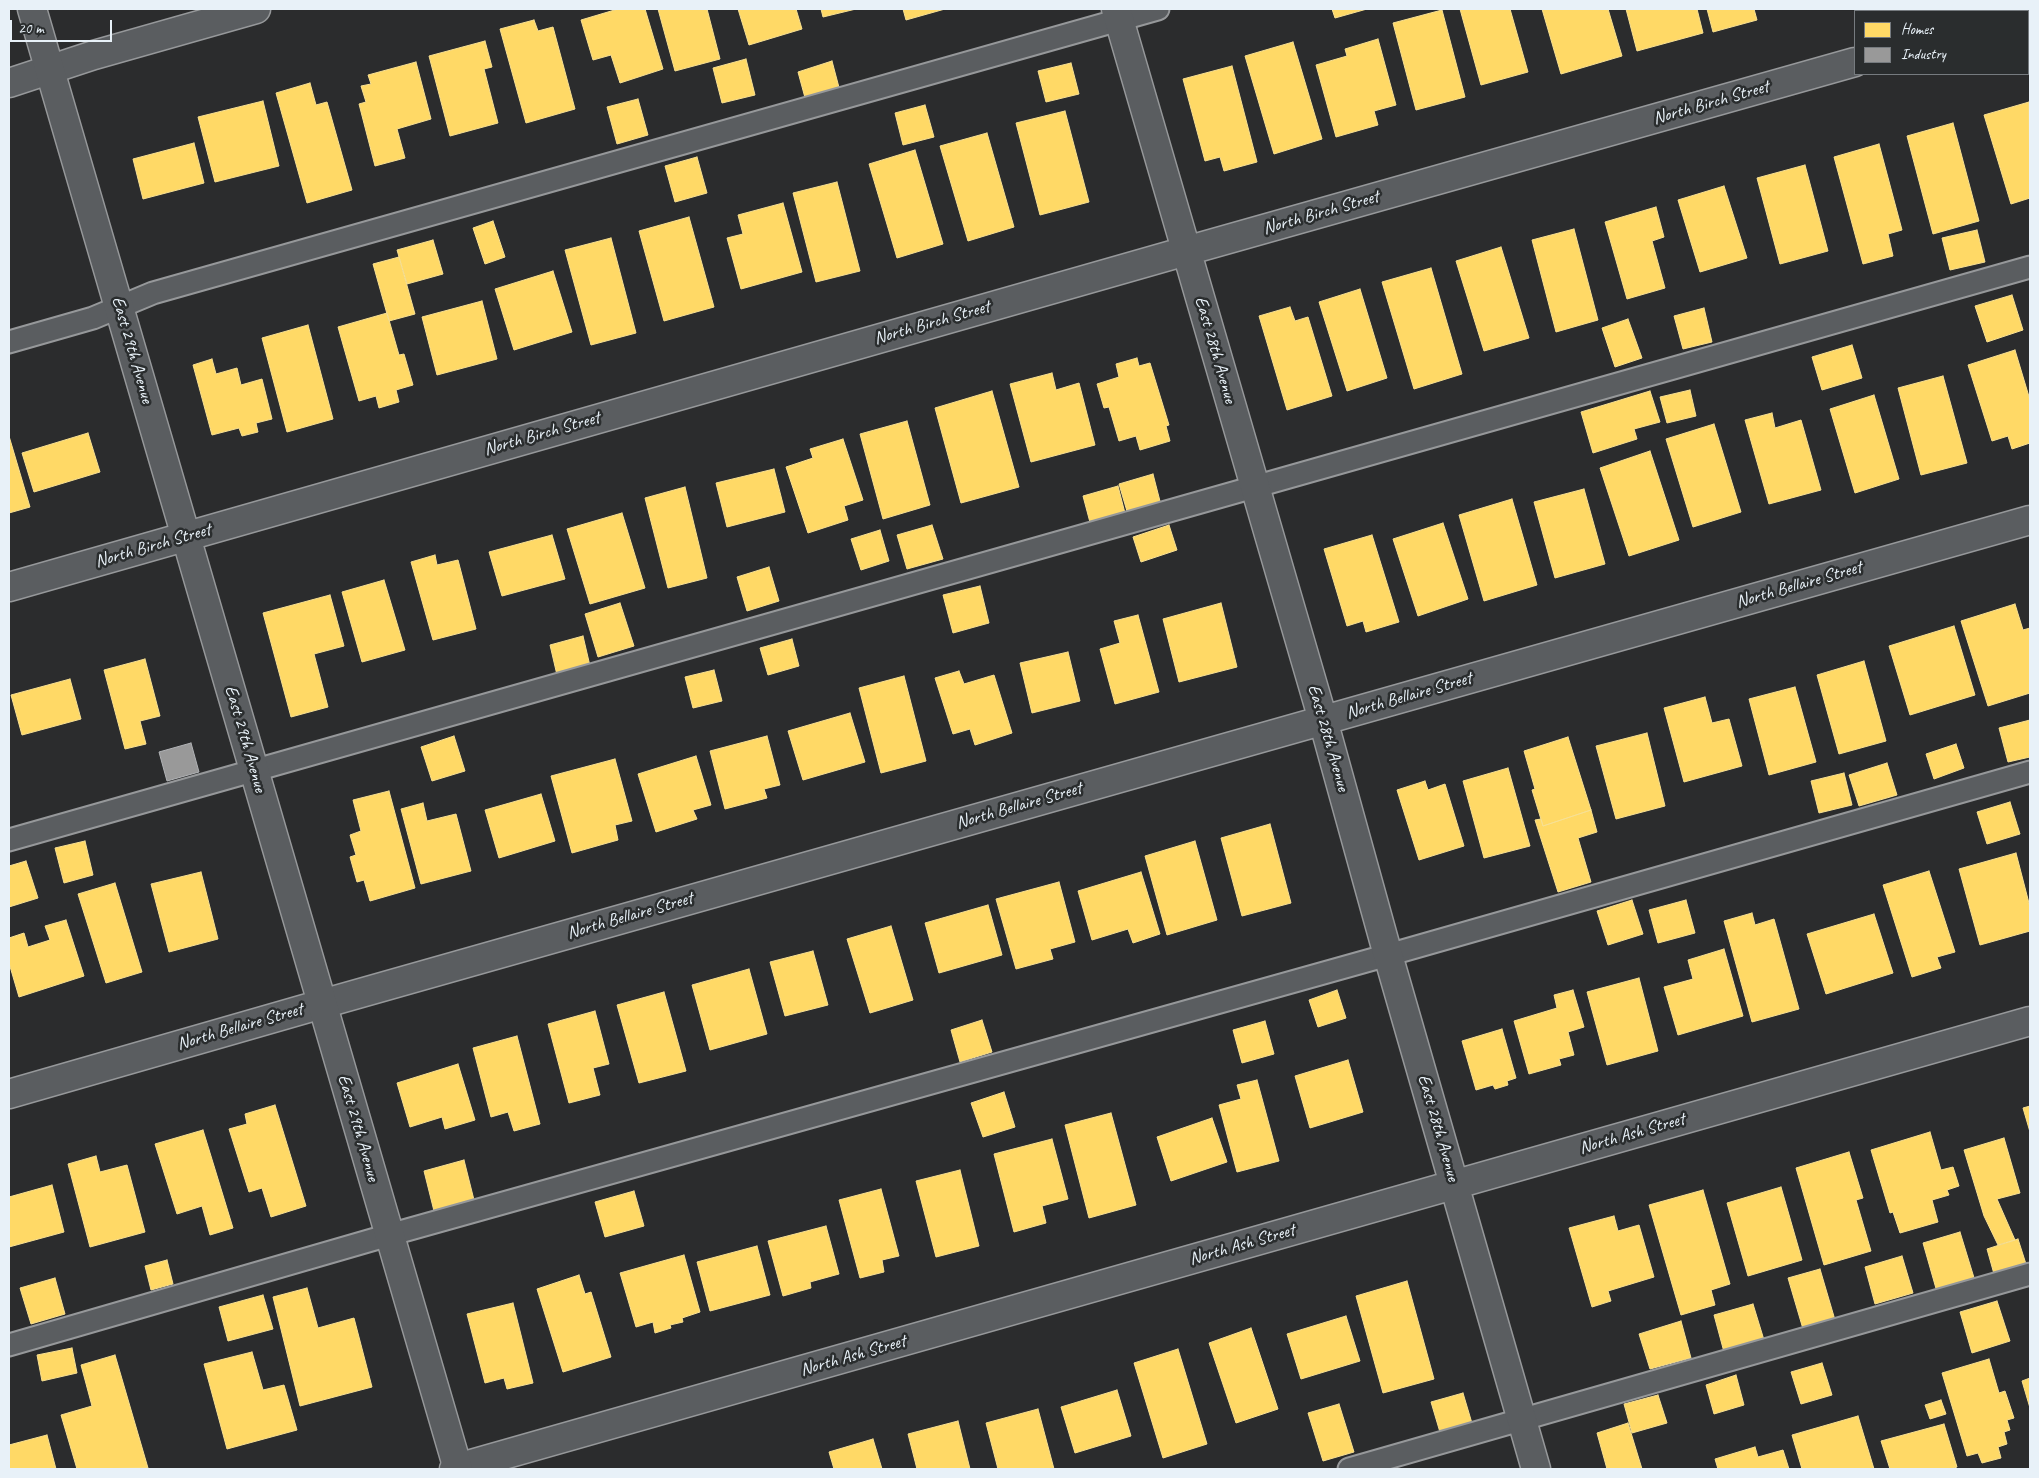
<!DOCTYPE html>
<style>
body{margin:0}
#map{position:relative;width:2039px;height:1478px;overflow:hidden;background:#2b2c2d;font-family:Caveat,sans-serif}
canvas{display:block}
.frame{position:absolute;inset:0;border:10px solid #e8f1f8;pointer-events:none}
.legend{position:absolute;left:1854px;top:10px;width:175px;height:65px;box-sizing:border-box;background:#2a2d2e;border:1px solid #767b7f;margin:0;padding:6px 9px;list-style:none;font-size:15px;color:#e8f1f8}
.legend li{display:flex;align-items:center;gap:10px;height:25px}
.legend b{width:25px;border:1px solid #767b7f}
.scale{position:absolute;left:10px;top:20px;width:102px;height:22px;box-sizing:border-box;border:2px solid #e8f1f8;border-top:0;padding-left:6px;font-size:15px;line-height:18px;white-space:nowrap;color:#e8f1f8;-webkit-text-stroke:4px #2a2d2e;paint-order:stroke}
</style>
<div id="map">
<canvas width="2039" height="1478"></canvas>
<div class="frame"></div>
<ul class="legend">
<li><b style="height:14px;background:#ffd966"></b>Homes</li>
<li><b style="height:14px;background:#999"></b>Industry</li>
</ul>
<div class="scale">20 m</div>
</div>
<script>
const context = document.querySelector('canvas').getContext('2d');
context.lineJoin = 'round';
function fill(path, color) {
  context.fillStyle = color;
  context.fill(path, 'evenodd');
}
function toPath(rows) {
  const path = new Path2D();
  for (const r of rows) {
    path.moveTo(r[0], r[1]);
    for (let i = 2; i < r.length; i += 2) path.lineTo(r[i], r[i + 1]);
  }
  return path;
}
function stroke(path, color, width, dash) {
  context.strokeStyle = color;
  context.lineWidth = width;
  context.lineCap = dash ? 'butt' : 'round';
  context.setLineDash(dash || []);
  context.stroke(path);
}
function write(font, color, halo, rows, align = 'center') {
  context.font = font + ' Caveat,sans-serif';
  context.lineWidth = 5;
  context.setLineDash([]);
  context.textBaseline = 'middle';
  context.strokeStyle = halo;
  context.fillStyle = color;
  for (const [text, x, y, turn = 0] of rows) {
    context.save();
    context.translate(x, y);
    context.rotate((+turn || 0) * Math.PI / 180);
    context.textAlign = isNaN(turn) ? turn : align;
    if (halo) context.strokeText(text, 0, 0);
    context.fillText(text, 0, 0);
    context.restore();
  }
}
const homes = toPath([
 [618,9,645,9,663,69,620,83,611,55,593,60,581,20,618,9],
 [658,9,707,9,720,59,675,71,658,9],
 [738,9,796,9,802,29,749,45,738,9],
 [821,9,856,9,823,17,821,9],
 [903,9,945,9,906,20,903,9],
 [1332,9,1367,9,1335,18,1332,9],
 [1460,9,1510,9,1528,72,1481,85,1460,9],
 [1542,9,1608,9,1622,56,1561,74,1542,9],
 [1626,9,1697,9,1703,33,1637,51,1626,9],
 [1707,9,1754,9,1757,20,1713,32,1707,9],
 [1442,10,1465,97,1416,110,1393,23,1442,10],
 [534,20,538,31,553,27,575,109,526,123,500,29,534,20],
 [1378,39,1396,105,1374,111,1378,125,1336,137,1316,65,1347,56,1345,49,1378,39],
 [485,41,492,67,484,69,498,123,450,136,429,56,485,41],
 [1293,42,1322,139,1274,154,1245,56,1293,42],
 [746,59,755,95,722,103,713,68,746,59],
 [832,61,841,95,807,105,798,72,832,61],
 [416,62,431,119,397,129,405,158,375,166,359,104,366,102,361,86,371,84,368,75,416,62],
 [1071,63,1079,94,1046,102,1038,71,1071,63],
 [1232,66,1257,162,1224,171,1220,157,1205,161,1183,79,1232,66],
 [310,83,316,105,327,102,352,190,307,203,276,93,310,83],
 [638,99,648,135,617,144,607,107,638,99],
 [263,101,279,166,215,182,198,117,263,101],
 [2029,102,2030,198,2011,204,1984,115,2029,102],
 [925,105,934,137,903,145,895,113,925,105],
 [1065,111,1089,202,1040,215,1016,123,1065,111],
 [1953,123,1979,221,1933,234,1907,136,1953,123],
 [987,133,1014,227,968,241,940,146,987,133],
 [194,143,204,183,143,199,133,159,194,143],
 [1879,144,1902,230,1888,234,1893,256,1863,264,1834,157,1879,144],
 [915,150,943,244,897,258,869,164,915,150],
 [697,157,707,193,675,202,665,166,697,157],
 [1805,165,1828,251,1780,264,1757,178,1805,165],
 [837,182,860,271,816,282,793,193,837,182],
 [1724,186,1747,258,1700,272,1678,200,1724,186],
 [783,203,802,272,741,289,727,238,743,234,738,215,783,203],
 [1656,207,1664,237,1652,241,1665,288,1627,299,1605,222,1656,207],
 [689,217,714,307,664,321,639,231,689,217],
 [493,221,505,257,485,264,473,228,493,221],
 [1574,229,1598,320,1556,332,1532,240,1574,229],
 [1977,230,1985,262,1950,270,1942,238,1977,230],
 [611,238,636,333,591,345,565,250,611,238],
 [433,240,443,274,407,284,397,250,433,240],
 [1501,247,1529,338,1484,351,1456,261,1501,247],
 [399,257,415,314,389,321,373,264,399,257],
 [1431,268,1462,374,1414,389,1382,282,1431,268],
 [553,271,572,332,514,350,495,289,553,271],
 [1360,289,1387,378,1347,391,1319,302,1360,289],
 [2012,295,2023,330,1987,342,1975,306,2012,295],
 [482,301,497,359,437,375,422,317,482,301],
 [1290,307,1295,321,1308,317,1332,396,1287,410,1259,316,1290,307],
 [1704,308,1712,342,1683,349,1674,316,1704,308],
 [387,313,399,355,404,354,413,385,396,390,399,402,379,408,376,396,359,401,338,327,387,313],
 [1628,319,1642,358,1615,367,1602,328,1628,319],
 [308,325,333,419,287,432,262,338,308,325],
 [1852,345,1862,378,1822,390,1812,357,1852,345],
 [2015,350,2030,400,2030,443,2012,449,2008,436,1992,441,1968,365,2015,350],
 [1137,358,1139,366,1150,363,1169,425,1166,426,1170,441,1140,450,1136,436,1119,441,1109,407,1104,408,1097,384,1119,377,1116,364,1137,358],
 [212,359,216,374,237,368,241,385,262,379,272,419,256,423,258,432,242,436,239,428,212,435,193,365,212,359],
 [1052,373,1056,390,1079,383,1095,445,1031,462,1010,384,1052,373],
 [1943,376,1967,463,1921,475,1898,388,1943,376],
 [1690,390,1696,416,1667,423,1660,397,1690,390],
 [992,391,1019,487,961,503,935,408,992,391],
 [1650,391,1660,422,1634,429,1637,439,1593,453,1581,412,1650,391],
 [1874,395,1899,479,1855,493,1830,409,1874,395],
 [1772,413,1775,428,1801,420,1821,490,1769,504,1745,420,1772,413],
 [907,421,930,505,883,519,860,434,907,421],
 [1714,424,1741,512,1693,527,1666,439,1714,424],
 [88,433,100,472,34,492,22,453,88,433],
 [9,436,30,507,9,513,9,436],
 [843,439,863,500,844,506,848,520,808,533,786,467,813,458,810,449,843,439],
 [1650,451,1679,540,1629,556,1600,468,1650,451],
 [774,469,785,512,727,527,716,483,774,469],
 [1153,474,1162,509,1129,518,1119,484,1153,474],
 [1118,486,1127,521,1092,530,1083,496,1118,486],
 [685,487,707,578,668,588,645,498,685,487],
 [1584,489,1605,564,1555,578,1534,502,1584,489],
 [1512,499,1537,585,1484,601,1459,515,1512,499],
 [622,513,645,588,590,604,567,529,622,513],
 [1443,523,1468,599,1418,616,1393,539,1443,523],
 [932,525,943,559,907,569,897,535,932,525],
 [1169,525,1177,550,1141,562,1133,537,1169,525],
 [880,530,889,561,861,570,851,539,880,530],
 [552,535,565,579,502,596,489,552,552,535],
 [1372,535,1399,622,1366,632,1363,621,1347,626,1324,549,1372,535],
 [435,555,437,565,458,560,476,629,433,640,411,562,435,555],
 [769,567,779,601,747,611,737,577,769,567],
 [384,580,405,650,362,662,342,592,384,580],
 [980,586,989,623,953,633,943,595,980,586],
 [330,595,344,646,314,654,328,707,291,717,263,613,330,595],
 [620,603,634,646,598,657,585,614,620,603],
 [1221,603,1237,667,1179,682,1163,619,1221,603],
 [2015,604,2023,630,2030,628,2030,693,1988,706,1961,621,2015,604],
 [1138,615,1159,692,1115,704,1100,649,1120,643,1114,621,1138,615],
 [1954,626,1975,695,1910,715,1889,646,1954,626],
 [583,636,590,666,557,675,550,645,583,636],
 [792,639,799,666,768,675,760,648,792,639],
 [1068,652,1080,701,1032,713,1020,663,1068,652],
 [145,659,160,716,140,721,146,744,125,749,104,670,145,659],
 [1864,661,1886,741,1839,754,1817,675,1864,661],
 [714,670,722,701,693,708,685,677,714,670],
 [959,671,964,684,994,675,1012,733,975,745,970,729,953,734,935,678,959,671],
 [904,676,926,761,881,773,859,688,904,676],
 [70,679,81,719,22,735,11,695,70,679],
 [1795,687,1816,762,1769,775,1749,699,1795,687],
 [1705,697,1712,723,1729,719,1742,766,1684,782,1664,708,1705,697],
 [850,713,865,762,803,780,788,731,850,713],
 [2030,720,2030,757,2008,762,1999,728,2030,720],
 [1647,733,1665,806,1616,819,1596,746,1647,733],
 [454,736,465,771,432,781,421,747,454,736],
 [767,736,780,785,764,789,767,798,725,809,710,751,767,736],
 [1568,737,1591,810,1543,826,1532,790,1535,789,1524,751,1568,737],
 [1956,744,1964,768,1934,779,1926,754,1956,744],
 [696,756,711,805,693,810,697,819,656,832,638,774,696,756],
 [615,759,632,821,615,825,618,840,572,853,551,776,615,759],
 [1887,763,1897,795,1859,806,1849,775,1887,763],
 [1508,768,1530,846,1484,858,1463,781,1508,768],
 [1844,773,1852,805,1819,813,1811,781,1844,773],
 [1425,781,1428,790,1445,784,1464,846,1419,860,1397,790,1425,781],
 [389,791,415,888,370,901,364,880,357,882,350,857,356,855,350,835,361,831,353,800,389,791],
 [541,794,555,841,499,858,485,810,541,794],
 [2010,802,2020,834,1987,844,1977,812,2010,802],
 [423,803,427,821,456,814,471,871,421,884,401,809,423,803],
 [1591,810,1597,832,1578,838,1591,882,1558,892,1535,820,1541,819,1543,826,1591,810],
 [1270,824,1291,903,1242,916,1221,838,1270,824],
 [85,841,93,875,64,883,55,848,85,841],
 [1195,841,1217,920,1167,935,1145,856,1195,841],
 [2016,853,2030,907,2030,931,1980,945,1959,869,2016,853],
 [26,861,38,898,9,907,9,866,26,861],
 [1929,871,1955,952,1937,957,1941,968,1912,977,1883,885,1929,871],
 [201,872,218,939,169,952,151,884,201,872],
 [1141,872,1160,934,1133,943,1128,929,1092,940,1078,891,1141,872],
 [1059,882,1075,942,1050,949,1053,959,1016,969,996,899,1059,882],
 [115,883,142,972,106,983,78,894,115,883],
 [1632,900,1643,934,1608,945,1597,911,1632,900],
 [1686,900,1695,933,1658,943,1649,910,1686,900],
 [988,905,1002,955,939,973,925,923,988,905],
 [1752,913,1755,925,1774,919,1799,1009,1752,1022,1724,921,1752,913],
 [1874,914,1893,973,1826,994,1807,934,1874,914],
 [66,920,84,976,19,997,9,963,9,938,24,933,28,947,50,940,45,926,66,920],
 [891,926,913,1000,870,1013,847,939,891,926],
 [1724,949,1743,1016,1678,1035,1664,987,1693,979,1688,960,1724,949],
 [813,951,828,1005,785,1016,770,962,813,951],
 [749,969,767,1034,710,1050,692,985,749,969],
 [1639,978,1658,1051,1607,1065,1587,992,1639,978],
 [1337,990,1346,1018,1318,1027,1309,1000,1337,990],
 [1573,990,1584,1027,1568,1032,1574,1055,1559,1059,1561,1065,1529,1074,1514,1021,1557,1008,1554,995,1573,990],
 [664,992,686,1071,639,1083,617,1005,664,992],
 [595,1011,609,1064,593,1068,600,1095,569,1103,548,1024,595,1011],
 [982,1020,992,1052,960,1062,951,1030,982,1020],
 [1265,1021,1274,1054,1242,1063,1233,1030,1265,1021],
 [1502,1029,1516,1078,1507,1081,1508,1085,1495,1089,1493,1085,1476,1090,1462,1041,1502,1029],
 [517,1036,540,1124,514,1131,508,1112,491,1117,473,1048,517,1036],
 [1348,1060,1363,1112,1310,1128,1295,1076,1348,1060],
 [458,1064,475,1120,445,1129,442,1117,410,1127,397,1083,458,1064],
 [1257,1080,1279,1161,1237,1172,1219,1105,1241,1099,1237,1085,1257,1080],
 [1004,1092,1015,1127,983,1137,971,1103,1004,1092],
 [275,1105,306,1206,271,1217,262,1188,249,1192,229,1129,247,1124,245,1114,275,1105],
 [2030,1106,2030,1132,2023,1108,2030,1106],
 [1111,1113,1136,1205,1089,1218,1065,1125,1111,1113],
 [1212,1118,1227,1162,1171,1181,1157,1137,1212,1118],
 [203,1130,233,1228,210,1235,202,1206,177,1214,155,1144,203,1130],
 [1930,1132,1941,1170,1953,1167,1959,1186,1947,1190,1949,1195,1932,1200,1938,1222,1900,1233,1893,1212,1890,1213,1871,1150,1930,1132],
 [2004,1138,2020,1193,1997,1199,2015,1240,1998,1245,1984,1216,1964,1150,2004,1138],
 [1052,1139,1068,1199,1042,1206,1046,1223,1014,1232,994,1154,1052,1139],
 [1849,1152,1863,1198,1856,1200,1871,1251,1824,1265,1796,1168,1849,1152],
 [96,1156,100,1172,127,1165,145,1232,90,1247,68,1164,96,1156],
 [464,1160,474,1200,434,1211,424,1171,464,1160],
 [960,1170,979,1246,936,1257,916,1181,960,1170],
 [52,1185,64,1232,9,1247,9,1197,52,1185],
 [1781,1187,1802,1260,1748,1276,1727,1203,1781,1187],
 [881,1189,899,1256,882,1260,884,1272,860,1278,839,1200,881,1189],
 [1703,1190,1730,1284,1711,1290,1715,1305,1681,1315,1649,1205,1703,1190],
 [634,1191,644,1226,605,1237,595,1202,634,1191],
 [1614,1216,1618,1231,1639,1225,1654,1277,1608,1291,1611,1301,1592,1307,1569,1228,1614,1216],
 [826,1226,839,1274,810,1282,811,1288,783,1296,768,1241,826,1226],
 [1960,1232,1975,1281,1937,1292,1923,1243,1960,1232],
 [2018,1239,2026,1264,1994,1274,1987,1249,2018,1239],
 [757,1246,770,1295,710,1311,697,1262,757,1246],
 [684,1255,700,1312,682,1318,683,1322,670,1325,671,1328,655,1333,653,1322,636,1327,620,1273,684,1255],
 [1902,1256,1913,1293,1875,1304,1865,1267,1902,1256],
 [167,1260,173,1284,151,1290,145,1266,167,1260],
 [1820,1269,1835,1320,1803,1329,1788,1278,1820,1269],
 [579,1275,585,1294,591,1292,611,1357,563,1372,537,1289,579,1275],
 [55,1278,65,1314,31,1324,20,1288,55,1278],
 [1407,1281,1434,1379,1383,1393,1356,1296,1407,1281],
 [307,1288,318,1328,354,1318,372,1387,300,1406,273,1297,307,1288],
 [263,1295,273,1329,228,1341,219,1307,263,1295],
 [1997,1301,2010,1341,1972,1353,1960,1312,1997,1301],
 [513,1303,533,1383,507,1389,504,1378,485,1383,467,1314,513,1303],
 [1753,1304,1764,1340,1724,1352,1714,1315,1753,1304],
 [1346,1316,1360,1361,1301,1379,1287,1334,1346,1316],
 [1681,1321,1691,1358,1650,1369,1639,1334,1681,1321],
 [1251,1328,1278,1409,1236,1423,1209,1343,1251,1328],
 [72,1348,77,1373,42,1381,37,1355,72,1348],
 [1178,1349,1207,1444,1163,1458,1134,1363,1178,1349],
 [252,1352,263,1390,284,1385,297,1430,227,1449,204,1364,252,1352],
 [115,1355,148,1468,77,1469,61,1415,92,1406,81,1365,115,1355],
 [1989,1359,1999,1393,2005,1391,2014,1418,2007,1420,2010,1430,2004,1432,2007,1444,1998,1447,2001,1458,1982,1463,1978,1453,1967,1456,1942,1373,1989,1359],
 [1822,1363,1832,1395,1801,1404,1791,1372,1822,1363],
 [1736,1375,1744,1405,1714,1414,1706,1385,1736,1375],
 [2030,1378,2030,1408,2022,1381,2030,1378],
 [1117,1390,1131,1436,1075,1453,1061,1407,1117,1390],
 [1463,1393,1474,1430,1442,1439,1431,1402,1463,1393],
 [1658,1395,1667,1423,1632,1433,1624,1404,1658,1395],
 [1941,1400,1946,1414,1930,1419,1925,1405,1941,1400],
 [1339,1404,1354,1452,1323,1461,1308,1413,1339,1404],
 [1038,1409,1054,1469,998,1469,986,1423,1038,1409],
 [1858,1416,1874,1469,1802,1469,1792,1435,1858,1416],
 [958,1421,970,1469,917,1469,908,1434,958,1421],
 [1628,1423,1642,1469,1607,1469,1597,1433,1628,1423],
 [1944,1424,1957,1467,1951,1469,1890,1469,1881,1441,1944,1424],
 [47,1435,56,1469,9,1469,9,1445,47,1435],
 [873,1439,882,1469,834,1469,829,1452,873,1439],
 [1755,1447,1758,1457,1783,1450,1789,1469,1718,1469,1715,1459,1755,1447]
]);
const industry = toPath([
 [191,743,199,772,167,781,159,752,191,743]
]);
const lane = toPath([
 [9,342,93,318,153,293,1158,9],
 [9,840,2030,267],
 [9,1345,389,1235,1388,955,2030,772],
 [1349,1469,2030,1274]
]);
const street = toPath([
 [1116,9,1323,720,1388,955,1536,1469],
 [2028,14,2030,13],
 [9,83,94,55,256,9],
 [9,587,1186,251,1855,62],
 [9,1094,322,1004,2030,520],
 [454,1469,2030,1021]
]);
const secondary = toPath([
 [32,9,458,1469]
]);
const streetNames = [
 ["North Birch Street",1711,103,-16],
 ["North Birch Street",1321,213,-16],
 ["North Birch Street",932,323,-16],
 ["East 29th Avenue",132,350,74],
 ["East 28th Avenue",1215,350,74],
 ["North Birch Street",542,434,-16],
 ["North Birch Street",153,546,-16],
 ["North Bellaire Street",1799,585,-16],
 ["North Bellaire Street",1409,696,-16],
 ["East 28th Avenue",1328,738,74],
 ["East 29th Avenue",245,739,74],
 ["North Bellaire Street",1019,806,-16],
 ["North Bellaire Street",630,916,-16],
 ["North Bellaire Street",240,1027,-16],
 ["East 29th Avenue",358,1128,74],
 ["East 28th Avenue",1438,1128,74],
 ["North Ash Street",1632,1134,-16],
 ["North Ash Street",1242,1245,-16],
 ["North Ash Street",853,1356,-16]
];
fill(homes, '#ffd966');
stroke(homes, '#f8e092', 1);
fill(industry, '#999');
stroke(industry, '#b1b3b6', 1);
stroke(lane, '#96989a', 25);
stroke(street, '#96989a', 31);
stroke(secondary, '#96989a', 31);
stroke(lane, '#5a5d60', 21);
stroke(street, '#5a5d60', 28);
stroke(secondary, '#5a5d60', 28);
write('18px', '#e8f1f8', '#2a2d2e', streetNames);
</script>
